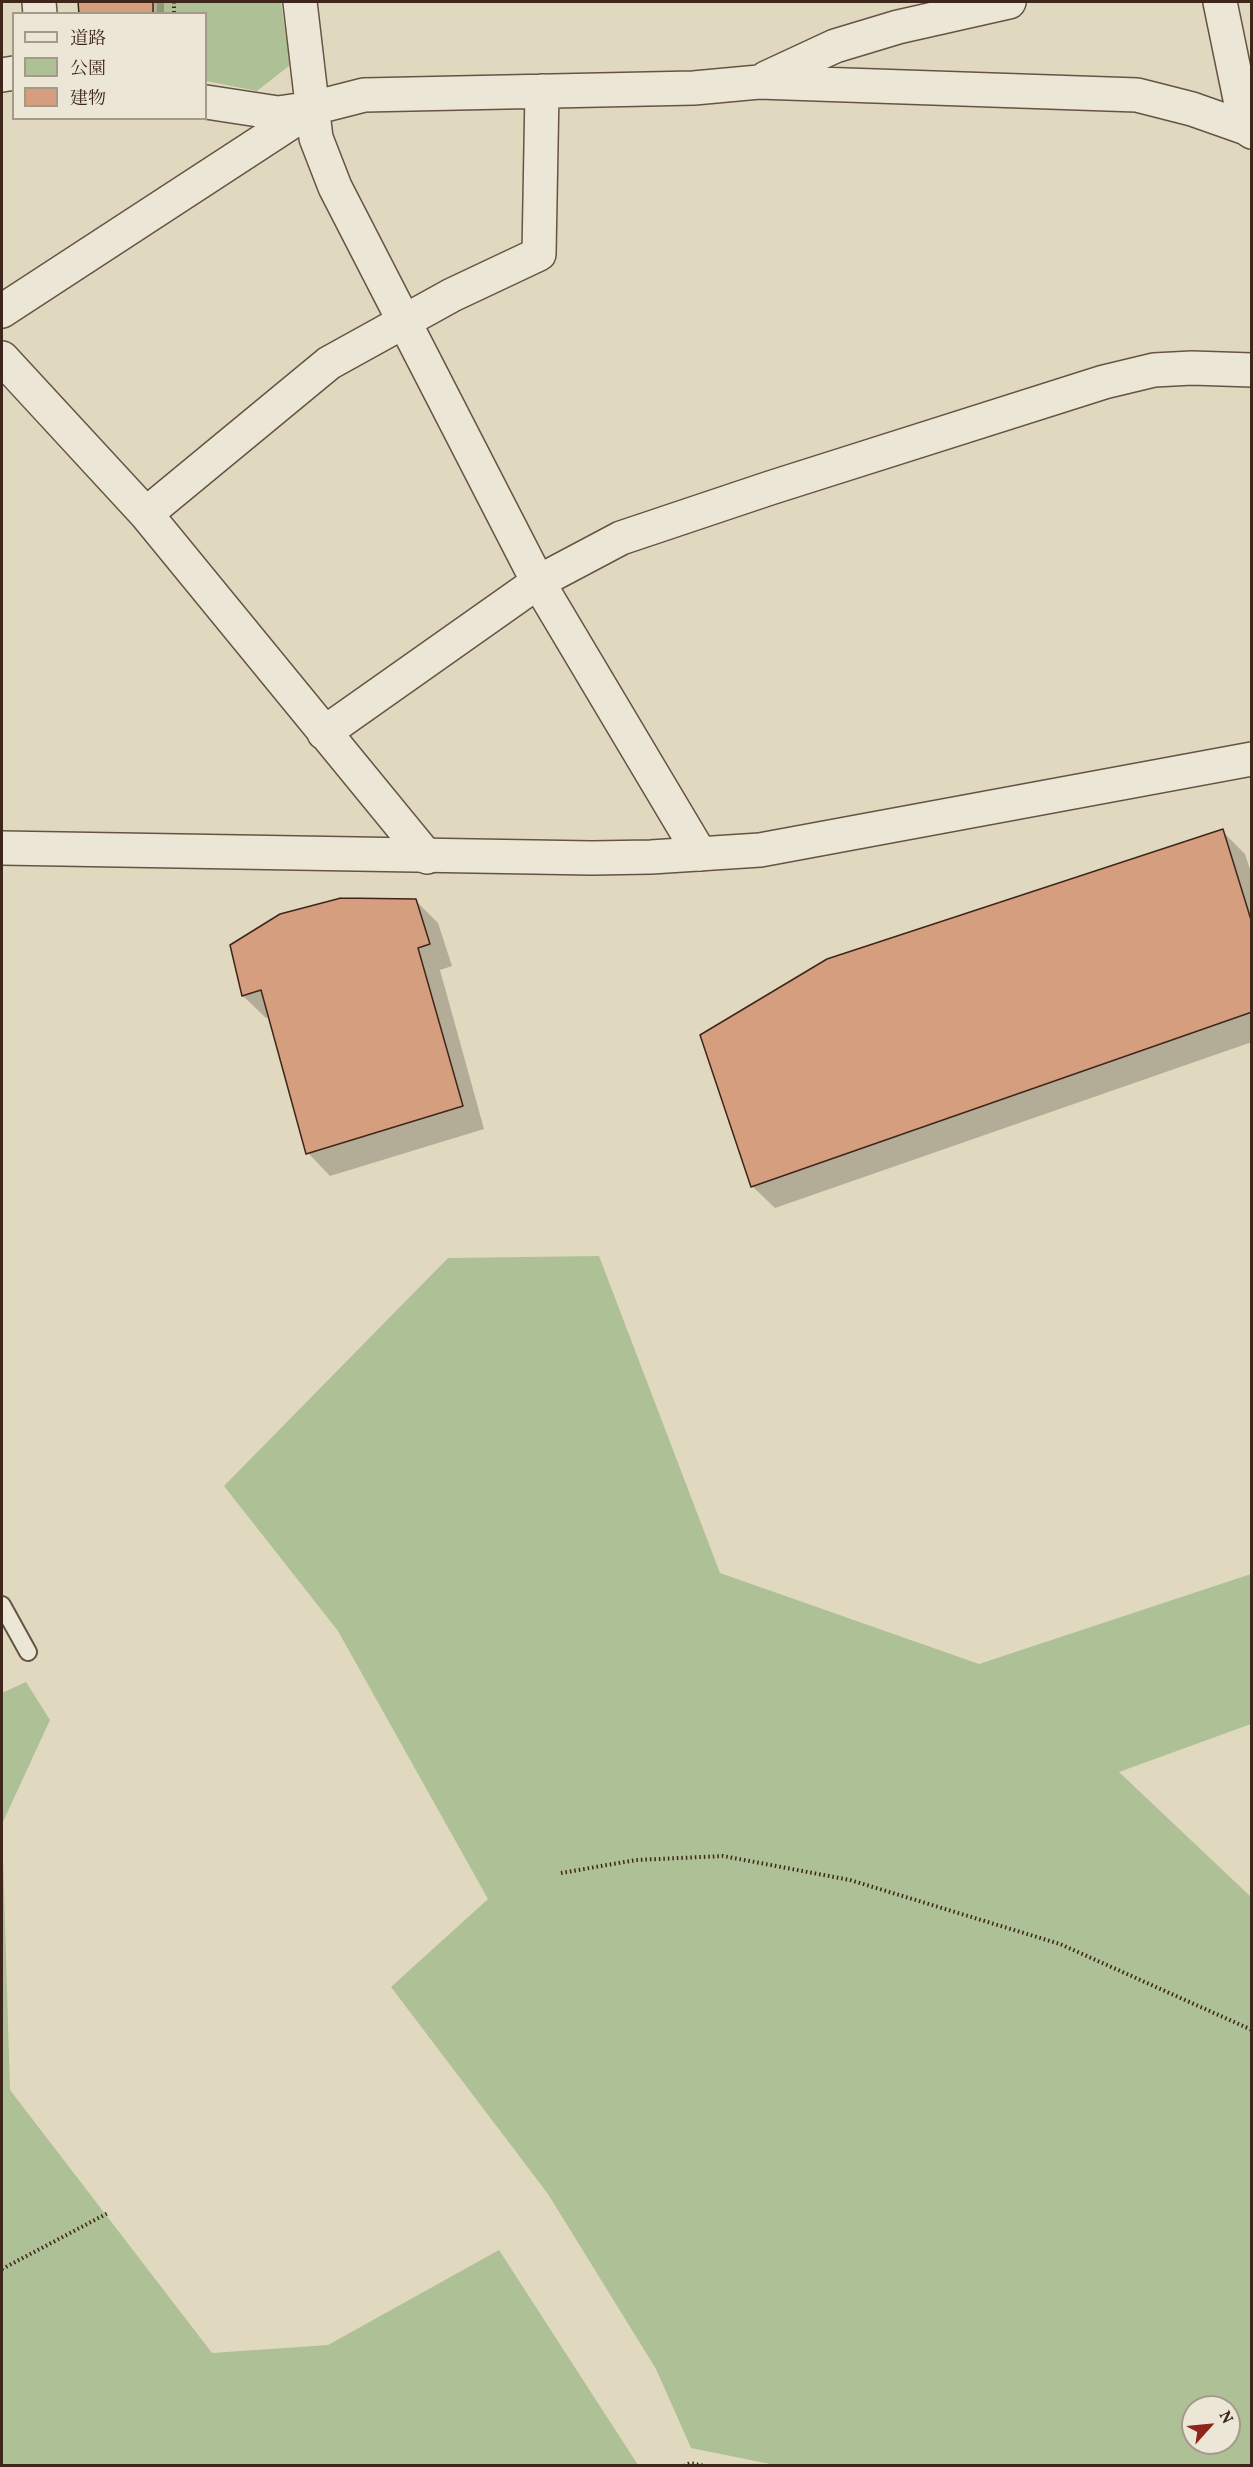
<!DOCTYPE html>
<meta charset="utf-8">
<style>
body{margin:0}
#map{position:relative;width:1253px;height:2467px;overflow:hidden;background:#e0d9bf;font-family:Vollkorn,"Noto Serif JP",serif}
canvas{display:block}
.frame{position:absolute;inset:0;border:3px solid #3f261a;pointer-events:none}
.legend{position:absolute;left:12px;top:12px;width:195px;height:108px;box-sizing:border-box;background:#ebe6d5;border:2px solid #a6998a;margin:0;padding:8px 10px;list-style:none;font-size:18px;color:#3f261a}
.legend li{display:flex;align-items:center;gap:12px;height:30px}
.legend b{width:30px;border:2px solid #a6998a}
.north{position:absolute;left:1181px;top:2395px;width:60px;height:60px;box-sizing:border-box;background:#ebe6d5;border:2px solid #a6998a;border-radius:50%;rotate:63deg;font-size:16px;font-weight:700;line-height:24px;text-align:center;color:#3f261a}
.north::after{content:'';display:block;margin:auto;width:21px;height:27px;background:#8f2418;clip-path:polygon(50% 0,100% 100%,50% 72%,0 100%)}
</style>
<div id="map">
<canvas width="1253" height="2467"></canvas>
<div class="frame"></div>
<ul class="legend">
<li><b style="height:8px;background:#ebe6d5"></b>道路</li>
<li><b style="height:16px;background:#aec095"></b>公園</li>
<li><b style="height:16px;background:#d49e7f"></b>建物</li>
</ul>
<div class="north">N</div>
</div>
<script>
const context = document.querySelector('canvas').getContext('2d');
context.lineJoin = 'round';
function fill(path, color) {
  context.fillStyle = color;
  context.fill(path, 'evenodd');
}
function toPath(rows) {
  const path = new Path2D();
  for (const r of rows) {
    path.moveTo(r[0], r[1]);
    for (let i = 2; i < r.length; i += 2) path.lineTo(r[i], r[i + 1]);
  }
  return path;
}
function stroke(path, color, width, dash) {
  context.strokeStyle = color;
  context.lineWidth = width;
  context.lineCap = dash ? 'butt' : 'round';
  context.setLineDash(dash || []);
  context.stroke(path);
}
const green = toPath([
 [157,2,281,2,290,65,257,91,206,81,206,14,157,13],
 [599,1256,720,1573,979,1664,1251,1574,1251,1724,1119,1772,1251,1897,1251,2465,780,2466,691,2448,656,2369,548,2194,391,1987,488,1899,338,1631,224,1486,448,1258],
 [1193,2407,1229,2407,1229,2443,1193,2443],
 [26,1682,50,1720,2,1824,10,2090,212,2353,328,2345,499,2250,638,2465,2,2465,2,1693]
]);
const shadow = toPath([
 [80,2,164,2,164,14,80,14],
 [1222,831,1245,854,1252,875,1252,1042,775,1208,752,1186],
 [415,900,438,923,452,966,440,970,484,1129,330,1176,308,1153,270,1017,266,1018,243,996]
]);
const building = toPath([
 [78,2,153,2,153,14,79,14,78,2],
 [1223,829,1252,923,1252,1012,751,1187,700,1035,827,959,1223,829],
 [341,898,416,899,430,944,418,948,463,1106,306,1154,261,990,242,996,230,945,280,914,341,898]
]);
const path = toPath([
 [174,2,174,14],
 [561,1873,636,1860,723,1856,850,1880,1060,1944,1252,2030],
 [2,2269,108,2213],
 [684,2466,690,2463,705,2466]
]);
const service = toPath([
 [2,1605,28,1652]
]);
const minor = toPath([
 [39,2,40,14],
 [300,2,316,138,335,187,538,582,700,854],
 [1220,2,1246,128],
 [2,75,14,73],
 [766,78,835,46,898,27,1009,2],
 [206,102,278,113,313,108,364,95,694,88,759,82,1137,95,1192,109,1246,128,1252,132],
 [2,311,307,112],
 [2,358,146,514,427,857],
 [146,514,329,363,452,295,539,254,542,91],
 [324,733,538,582,621,538,770,488,1104,382,1154,370,1192,368,1252,370]
]);
const tertiary = toPath([
 [2,848,592,858,651,857,760,850,1252,759]
]);
fill(green, '#aec095');
fill(shadow, '#0003');
fill(building, '#d49e7f');
stroke(building, '#3f261a', 1.5);
stroke(service, '#675343', 20);
stroke(minor, '#675343', 36);
stroke(tertiary, '#675343', 36);
stroke(path, '#3f261a', 4, [1.5, 3]);
stroke(service, '#ebe6d5', 16);
stroke(minor, '#ebe6d5', 33);
stroke(tertiary, '#ebe6d5', 33);
</script>
